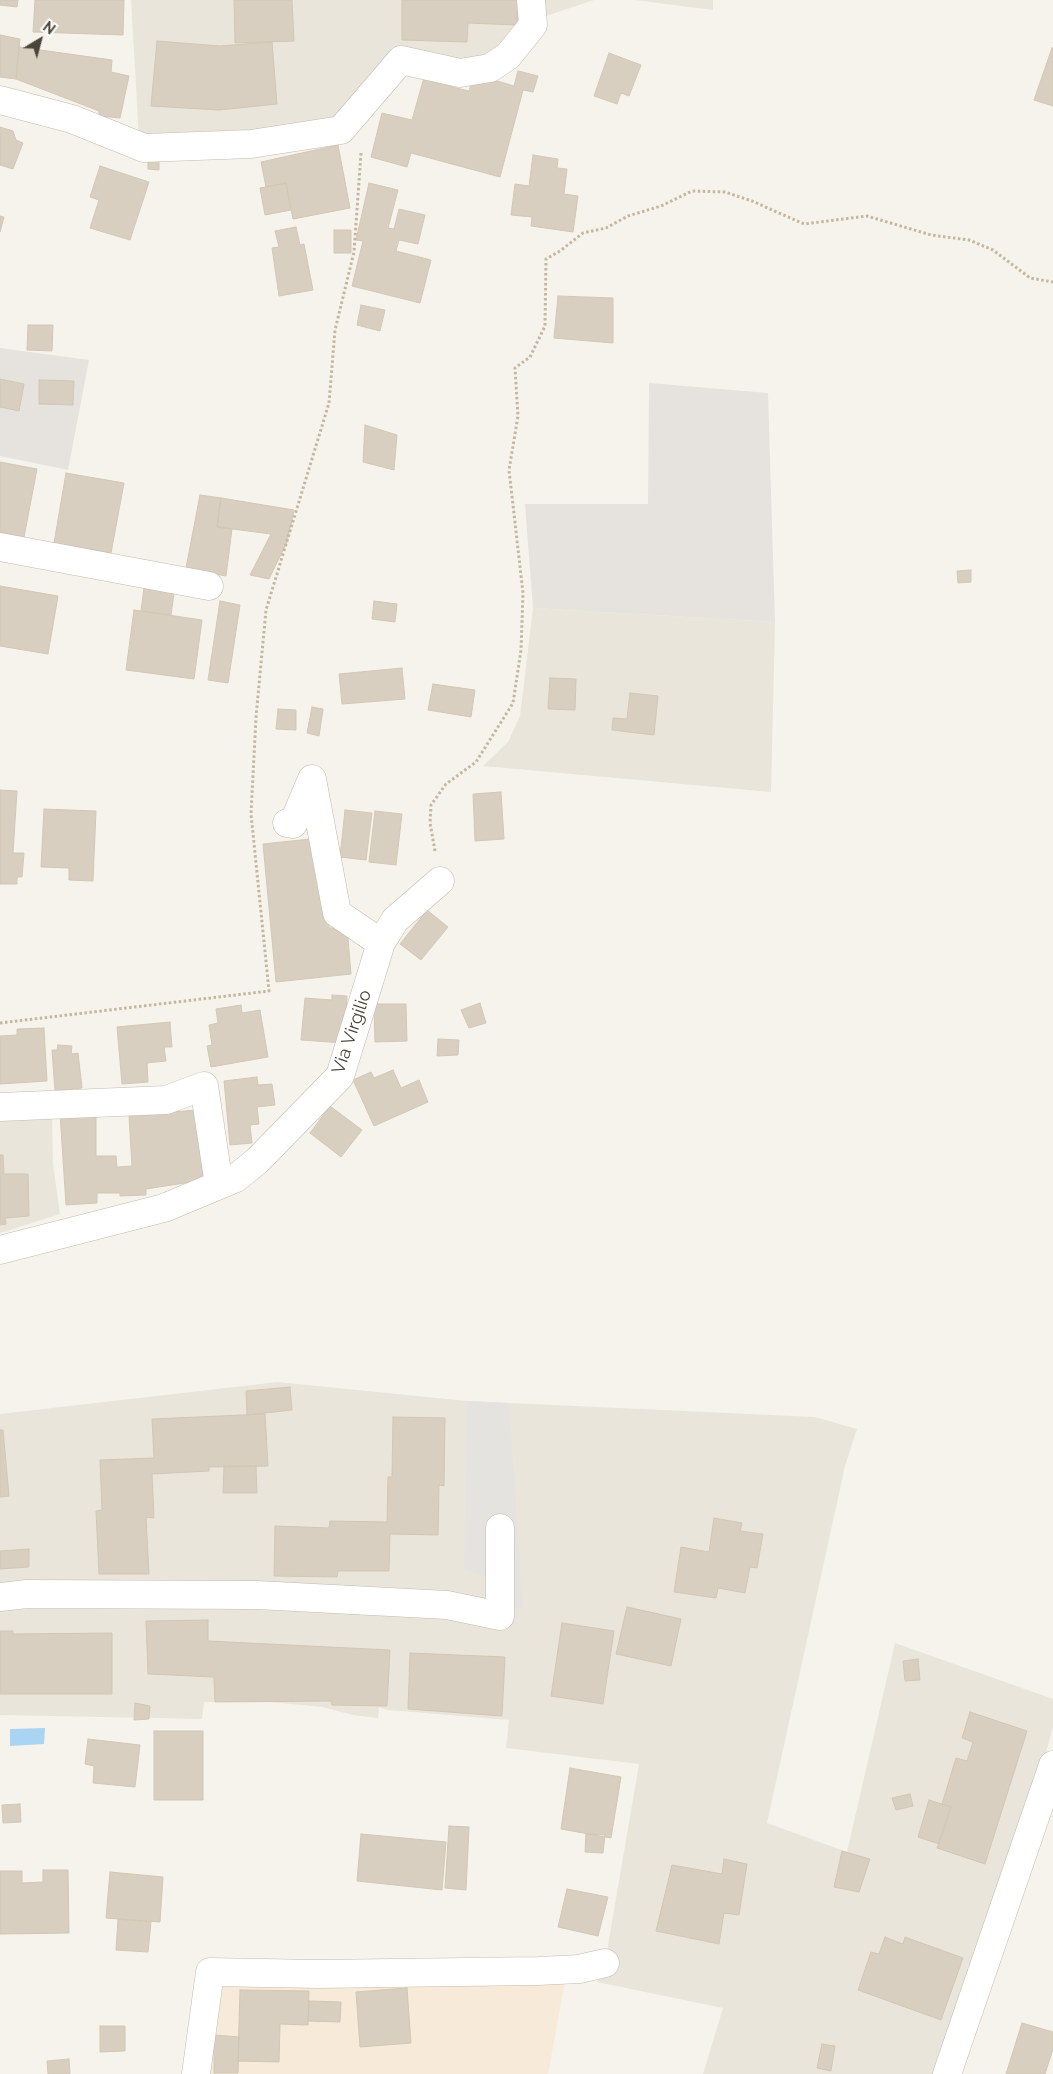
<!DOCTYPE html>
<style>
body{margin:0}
#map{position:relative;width:1053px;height:2074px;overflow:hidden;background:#f6f3ec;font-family:Raleway,sans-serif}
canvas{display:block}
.north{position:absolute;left:15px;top:15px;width:50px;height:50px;-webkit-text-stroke:4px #fff;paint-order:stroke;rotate:37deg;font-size:14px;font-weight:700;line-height:20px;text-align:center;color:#4b4439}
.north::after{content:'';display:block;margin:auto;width:18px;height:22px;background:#4b4439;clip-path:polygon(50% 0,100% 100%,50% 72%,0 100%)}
</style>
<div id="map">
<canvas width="1053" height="2074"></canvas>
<div class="north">N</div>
</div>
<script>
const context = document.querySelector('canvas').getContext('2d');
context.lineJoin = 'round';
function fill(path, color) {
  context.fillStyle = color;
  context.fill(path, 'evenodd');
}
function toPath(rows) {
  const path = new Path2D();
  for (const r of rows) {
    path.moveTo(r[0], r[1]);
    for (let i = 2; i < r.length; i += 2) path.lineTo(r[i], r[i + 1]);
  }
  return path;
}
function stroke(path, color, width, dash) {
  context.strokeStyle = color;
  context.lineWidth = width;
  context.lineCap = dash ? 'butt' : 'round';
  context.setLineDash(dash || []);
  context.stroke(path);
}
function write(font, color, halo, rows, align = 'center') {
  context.font = font + ' Raleway,sans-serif';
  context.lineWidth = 4;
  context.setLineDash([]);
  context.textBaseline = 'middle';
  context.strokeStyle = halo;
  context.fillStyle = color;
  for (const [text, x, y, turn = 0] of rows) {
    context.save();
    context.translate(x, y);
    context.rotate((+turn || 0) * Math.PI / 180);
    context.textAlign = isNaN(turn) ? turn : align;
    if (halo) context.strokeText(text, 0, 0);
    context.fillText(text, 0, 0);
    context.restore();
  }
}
const residential = toPath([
 [131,0,531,0,490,68,401,60,341,130,139,139],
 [544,0,594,0,546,16],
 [635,0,713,0,713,10],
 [533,608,775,622,771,792,483,766,508,742,520,716],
 [52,1110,53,1164,60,1214,0,1233,0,1113],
 [278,1382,467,1401,815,1417,857,1429,845,1466,767,1823,847,1852,895,1643,1053,1699,1053,1727,1004,1907,936,2074,703,2074,723,2008,597,1982,605,1963,639,1764,506,1748,509,1720,388,1710,379,1707,378,1718,353,1715,322,1707,271,1702,204,1702,202,1719,0,1715,0,1414]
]);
const commercial = toPath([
 [566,1976,548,2074,203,2074,211,1986,310,1988]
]);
const industrial = toPath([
 [0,348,89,360,68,470,0,456],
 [649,383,768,393,775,622,533,608,525,504,648,504]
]);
const parking = toPath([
 [467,1401,509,1403,523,1609,486,1600,488,1577,464,1569]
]);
const water = toPath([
 [45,1728,44,1744,10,1746,10,1729]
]);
const building = toPath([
 [0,0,18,0,17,7,0,5,0,0],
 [35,0,124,0,123,35,33,32,35,0],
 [234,0,292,0,294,41,235,43,234,0],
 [402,0,518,0,517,25,468,23,467,42,402,40,402,0],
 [0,35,20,39,16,79,0,77,0,35],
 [157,41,220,46,272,42,277,104,219,110,151,106,157,41],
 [19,47,112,60,111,72,129,76,120,118,99,116,99,111,16,79,19,47],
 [1052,48,1053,48,1053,106,1034,100,1052,48],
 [609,53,641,65,629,96,621,93,617,104,594,96,609,53],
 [518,71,538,76,533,92,523,90,500,177,411,153,407,167,371,157,382,113,412,120,425,74,454,82,452,87,469,91,474,74,514,86,518,71],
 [0,127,13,131,16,140,23,143,13,169,0,165,0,127],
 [338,145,350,208,293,219,286,183,266,187,261,162,338,145],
 [533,155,558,159,557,168,567,169,564,194,578,196,573,232,531,226,532,217,511,215,515,184,529,186,533,155],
 [148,157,159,157,159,170,148,169,148,157],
 [100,166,149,182,130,240,90,228,99,200,90,197,100,166],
 [286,183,291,210,265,215,260,188,286,183],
 [369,183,398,190,388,228,394,229,399,209,425,215,418,244,399,240,396,251,431,260,420,303,352,286,363,241,356,240,369,183],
 [0,216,4,217,0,232,0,216],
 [296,227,300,245,304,244,313,290,279,296,272,248,279,247,275,231,296,227],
 [334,230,351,230,351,253,334,253,334,230],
 [558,296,613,298,613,343,554,338,558,296],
 [361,305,385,310,380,331,357,325,361,305],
 [28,325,53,325,52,351,27,350,28,325],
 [0,379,24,384,19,411,0,407,0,379],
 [39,380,74,381,73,405,39,404,39,380],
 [365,425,397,435,394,470,363,462,365,425],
 [0,462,37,469,24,537,0,532,0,462],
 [66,473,124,483,111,553,54,543,66,473],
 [200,495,221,498,217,527,232,529,226,576,186,568,200,495],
 [221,498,294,510,287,542,269,579,250,575,271,534,217,527,221,498],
 [971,570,971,582,958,583,957,571,971,570],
 [0,586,58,596,48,654,0,646,0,586],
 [144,588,174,593,171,615,141,611,144,588],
 [220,601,240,605,228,683,208,680,220,601],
 [374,601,397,604,395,622,372,619,374,601],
 [134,610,202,620,194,679,126,670,134,610],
 [402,668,405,699,342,704,339,674,402,668],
 [550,678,576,679,575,710,548,709,550,678],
 [433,684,475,690,471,717,428,710,433,684],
 [630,693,658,696,654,735,612,730,613,718,627,719,630,693],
 [312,707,323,709,319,736,307,733,312,707],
 [278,709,296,710,296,730,276,729,278,709],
 [0,790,17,791,13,853,24,853,22,877,17,877,17,884,0,884,0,790],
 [501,792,504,839,475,841,473,794,501,792],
 [44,809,96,811,93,881,69,880,69,868,41,867,44,809],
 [345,810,372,813,366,860,340,857,345,810],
 [375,811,402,814,396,865,369,862,375,811],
 [320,838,329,928,347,927,351,974,276,982,263,844,320,838],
 [427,910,448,927,421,960,400,944,427,910],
 [332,995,347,996,344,1043,301,1040,305,998,332,1000,332,995],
 [480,1003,486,1023,469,1028,461,1010,480,1003],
 [374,1004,406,1004,407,1041,375,1042,374,1004],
 [241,1005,242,1013,260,1010,268,1057,211,1067,207,1046,212,1045,209,1025,218,1023,216,1009,241,1005],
 [170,1022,172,1047,164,1047,166,1061,147,1063,148,1082,122,1084,117,1027,170,1022],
 [44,1028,47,1081,0,1084,0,1036,17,1035,17,1029,44,1028],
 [438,1039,459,1040,458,1055,437,1056,438,1039],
 [58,1045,72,1046,71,1054,78,1053,82,1088,55,1091,52,1050,57,1050,58,1045],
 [393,1070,401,1088,419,1080,428,1102,374,1126,353,1080,371,1072,374,1078,393,1070],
 [257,1077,258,1085,272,1084,275,1105,257,1107,259,1124,250,1125,252,1143,230,1145,224,1081,257,1077],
 [330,1106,362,1130,341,1157,310,1133,330,1106],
 [196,1110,204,1180,146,1189,146,1195,120,1196,120,1193,97,1193,97,1203,66,1205,60,1113,96,1112,96,1156,116,1156,117,1167,132,1166,129,1116,196,1110],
 [0,1155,3,1155,4,1174,28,1174,29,1216,5,1218,6,1224,0,1225,0,1155],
 [290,1387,292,1410,247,1415,246,1391,290,1387],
 [265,1414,268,1466,209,1467,209,1471,152,1474,154,1518,146,1517,149,1574,99,1574,96,1511,102,1510,100,1460,154,1458,152,1419,265,1414],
 [393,1417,445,1418,444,1486,439,1485,438,1535,390,1534,389,1571,338,1571,337,1577,274,1576,275,1526,329,1528,330,1521,387,1522,388,1477,392,1477,393,1417],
 [0,1430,3,1430,9,1496,0,1497,0,1430],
 [224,1466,256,1466,257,1493,223,1493,224,1466],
 [714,1518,742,1523,740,1531,763,1534,757,1568,750,1567,745,1593,718,1588,716,1598,674,1592,681,1547,709,1552,714,1518],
 [29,1549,29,1567,0,1569,0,1551,29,1549],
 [627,1607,681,1619,671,1666,616,1654,627,1607],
 [208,1620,208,1641,390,1650,387,1706,332,1705,331,1701,215,1702,214,1677,148,1674,146,1621,208,1620],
 [562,1623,614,1631,603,1704,551,1696,562,1623],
 [0,1631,13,1631,13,1634,112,1633,112,1694,0,1694,0,1631],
 [410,1653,505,1657,502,1716,408,1709,410,1653],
 [918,1659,920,1680,905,1681,903,1661,918,1659],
 [135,1703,150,1706,149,1719,134,1720,135,1703],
 [970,1712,1027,1731,985,1864,937,1848,951,1807,942,1804,956,1758,967,1761,973,1742,962,1738,970,1712],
 [154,1731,203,1731,203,1800,154,1800,154,1731],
 [88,1739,140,1745,135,1787,93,1783,94,1766,85,1764,88,1739],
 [570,1768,621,1777,611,1838,561,1829,570,1768],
 [910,1794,913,1806,896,1810,892,1798,910,1794],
 [929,1800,951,1807,939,1844,918,1837,929,1800],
 [20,1804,21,1822,3,1823,2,1805,20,1804],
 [449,1826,469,1827,466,1890,445,1888,449,1826],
 [361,1834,446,1842,442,1890,357,1881,361,1834],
 [586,1834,605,1835,603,1853,585,1852,586,1834],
 [842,1851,870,1859,859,1892,834,1887,842,1851],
 [724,1859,747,1864,739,1915,724,1913,719,1944,656,1931,672,1865,722,1874,724,1859],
 [43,1870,68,1870,69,1933,0,1934,0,1871,22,1871,22,1883,43,1882,43,1870],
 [110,1872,163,1877,160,1922,106,1918,110,1872],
 [567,1889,608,1897,598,1936,558,1927,567,1889],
 [118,1919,151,1922,148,1952,116,1950,118,1919],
 [885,1937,903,1944,905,1937,963,1958,941,2020,858,1990,871,1952,879,1954,885,1937],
 [407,1988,411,2043,360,2047,356,1992,407,1988],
 [240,1990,309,1991,308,2025,280,2024,279,2062,238,2061,240,1990],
 [309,2001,341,2002,340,2022,308,2021,309,2001],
 [1022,2023,1053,2032,1053,2049,1045,2074,1006,2074,1022,2023],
 [100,2026,125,2026,125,2051,100,2052,100,2026],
 [214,2035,239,2037,238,2073,214,2073,214,2035],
 [822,2044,835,2046,831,2071,817,2068,822,2044],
 [69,2059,70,2074,48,2074,47,2061,69,2059]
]);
const path = toPath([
 [435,851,430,823,431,805,446,784,476,762,513,703,521,650,523,593,509,470,518,416,515,368,530,357,545,326,546,259,560,251,583,233,606,228,628,216,661,206,692,191,725,192,752,201,804,224,867,216,931,235,969,240,993,250,1030,278,1053,282],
 [0,1023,269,991,251,814,256,717,266,610,329,403,335,330,354,252,361,153]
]);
const minor = toPath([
 [0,100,72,119,144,148,251,144,341,130,401,60,460,73,490,68,508,56,533,25,531,0],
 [0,547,209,586],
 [287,823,293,824,312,779,337,913,381,943],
 [0,1107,166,1100,204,1086,219,1185],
 [0,1250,164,1208,236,1178,257,1161,340,1076,381,943,395,920,440,881],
 [0,1597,27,1594,257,1595,447,1605,500,1616,500,1528],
 [196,2074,210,1972,318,1974,538,1971,579,1969,605,1963],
 [947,2074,1053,1765]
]);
const streetNames = [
 ["Via Virgilio",352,1032,-71]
];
fill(residential, '#eae5da');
fill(commercial, '#f7ead8');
fill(industrial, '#e6e2dd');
fill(parking, '#e5e3e0');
fill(water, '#a9d4f2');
fill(building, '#d8cfc1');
stroke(building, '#d3c7b4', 1);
stroke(minor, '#c2bbae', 29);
stroke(path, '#c4b79f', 3, [2.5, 2.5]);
stroke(minor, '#fff', 28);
write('18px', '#4b4439', '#fff', streetNames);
</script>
